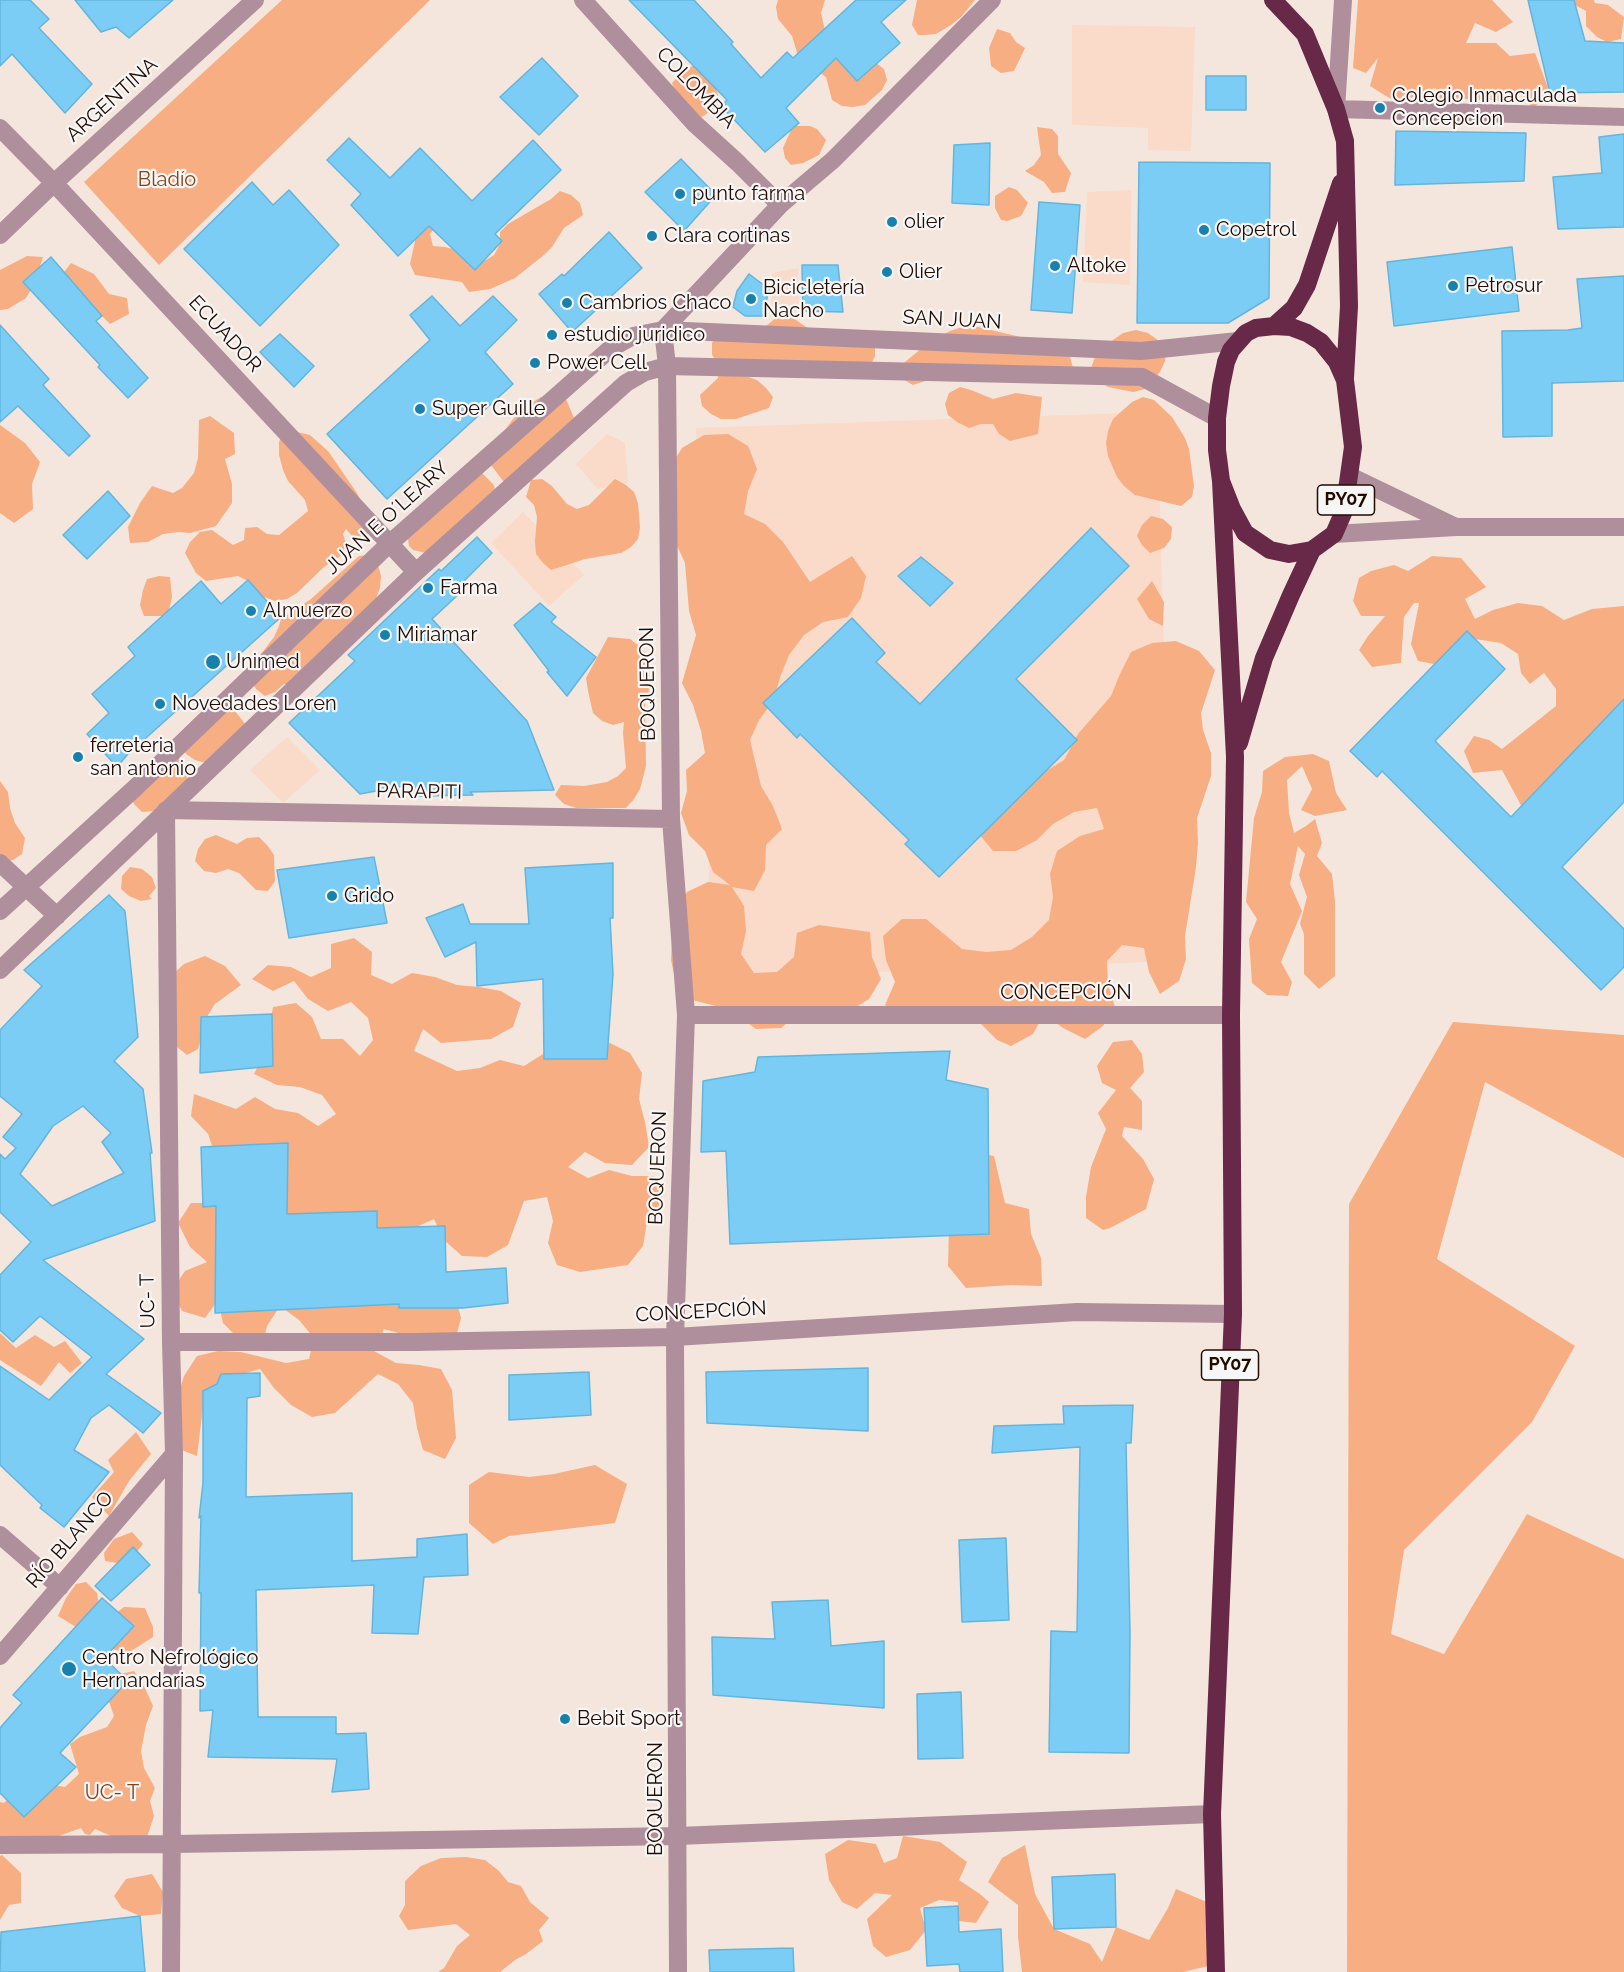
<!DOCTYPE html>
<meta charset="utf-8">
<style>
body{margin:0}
canvas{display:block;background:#f4e6dd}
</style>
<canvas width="1624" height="1972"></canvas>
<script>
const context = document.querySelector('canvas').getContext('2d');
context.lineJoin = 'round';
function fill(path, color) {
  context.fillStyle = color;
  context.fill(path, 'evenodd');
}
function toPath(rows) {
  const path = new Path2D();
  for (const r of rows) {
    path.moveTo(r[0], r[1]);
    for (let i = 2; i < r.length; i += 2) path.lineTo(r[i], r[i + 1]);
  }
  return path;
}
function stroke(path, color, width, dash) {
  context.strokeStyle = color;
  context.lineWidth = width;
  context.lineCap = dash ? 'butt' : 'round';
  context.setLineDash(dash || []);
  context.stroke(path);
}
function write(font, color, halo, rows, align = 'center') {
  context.font = font + ' Raleway,sans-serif';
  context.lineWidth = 4.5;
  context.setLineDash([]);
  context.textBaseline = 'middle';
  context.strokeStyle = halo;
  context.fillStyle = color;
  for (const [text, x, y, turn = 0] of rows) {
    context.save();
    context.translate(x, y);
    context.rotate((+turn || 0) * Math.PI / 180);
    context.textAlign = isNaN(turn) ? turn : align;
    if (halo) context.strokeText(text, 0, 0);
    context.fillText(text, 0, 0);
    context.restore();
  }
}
const built = toPath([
 [1072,25,1195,27,1191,151,1148,150,1148,128,1072,125],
 [1131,190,1130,285,1083,282,1087,192],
 [798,268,799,311,772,311,772,273],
 [1157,412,1173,961,712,978,696,428],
 [607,434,625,443,628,483,598,489,576,464],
 [523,512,584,575,549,606,491,543],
 [287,737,320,770,283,803,250,770]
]);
const green = toPath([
 [282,0,430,0,159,265,84,182],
 [778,0,825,0,821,13,829,48,875,62,884,69,887,80,882,90,865,105,853,107,842,106,832,100,826,77,799,59,792,36,778,19,776,7],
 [917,0,975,0,961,17,951,25,936,34,925,35,918,35,912,25],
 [1358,0,1492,0,1513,22,1496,32,1475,23,1466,43,1496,43,1510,56,1535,53,1550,93,1533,108,1518,91,1508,101,1464,99,1441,112,1436,88,1420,92,1402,104,1386,96,1370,86,1378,58,1366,73,1353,68],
 [1575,0,1594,0,1595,3,1608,5,1624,17,1621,39,1607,42,1597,37,1586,26,1586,11,1575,5],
 [997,29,1010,33,1016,42,1025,48,1014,71,1001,73,991,66,989,48],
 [692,66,703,66,715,85,718,95,718,105,702,117,695,118,677,96,672,83,682,72],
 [795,126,810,126,817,129,826,140,819,155,803,163,791,165,785,158,783,148,791,130],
 [1037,127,1052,129,1058,136,1058,154,1071,173,1065,192,1052,193,1044,182,1025,171,1034,165,1041,155],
 [1009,187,1017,190,1028,203,1021,216,1007,221,1001,220,995,208,995,196],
 [560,191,571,195,580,203,583,215,564,228,552,247,544,255,515,278,490,289,469,292,462,282,415,275,410,264,415,241,404,236,403,214,436,226,430,234,433,246,445,247,457,250,473,268,494,255,500,244,500,232,508,224,551,199],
 [27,256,43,257,35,282,26,298,8,309,0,310,0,270],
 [71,263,94,274,109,294,127,298,129,314,110,324,102,316,92,312,84,294,68,288,64,272],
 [789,315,809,329,875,344,875,356,870,367,746,376,757,380,766,388,773,397,769,408,736,419,721,419,711,414,702,406,700,395,718,378,719,364,712,355,712,343,719,333,766,326,777,317],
 [974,326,1025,338,1070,357,1073,368,951,373,913,385,901,378,899,367,928,343,950,331,962,327],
 [1136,330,1148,333,1159,341,1166,350,1165,361,1160,372,1145,389,1133,392,1108,387,1097,379,1091,368,1095,357,1113,340,1123,333],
 [960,387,971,390,993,399,1016,393,1042,397,1038,434,1010,441,999,434,993,424,981,424,969,428,957,422,948,415,945,404,949,393],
 [556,394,566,399,574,418,508,484,503,481,488,461,505,430,513,419,528,405,541,397,546,397,543,395],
 [1143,397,1154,400,1172,417,1185,438,1189,449,1194,486,1192,497,1181,506,1135,495,1124,486,1117,477,1108,456,1106,443,1108,431,1113,419,1132,402],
 [210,416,234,433,235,454,225,459,232,484,232,503,216,526,190,533,179,532,163,534,148,542,130,543,128,527,140,503,152,486,173,493,182,488,194,473,198,458,199,420],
 [0,425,25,443,40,462,32,484,33,509,14,523,0,513],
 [284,429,310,435,328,451,357,493,373,526,366,536,354,538,346,529,343,534,346,544,342,555,324,567,297,593,287,599,275,601,264,597,248,581,238,576,206,581,196,573,185,553,190,542,200,532,212,530,233,545,244,540,245,528,257,527,267,534,279,535,308,511,305,500,288,481,283,470,279,455,279,442],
 [728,434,748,446,757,469,748,491,744,514,765,524,783,542,810,582,852,556,866,576,861,598,848,617,823,622,804,635,789,655,780,677,774,700,759,720,750,740,761,786,773,806,782,829,766,845,765,870,754,891,732,887,744,906,746,931,741,954,754,973,777,972,794,957,797,933,819,925,870,932,872,957,881,979,869,999,848,1012,799,1013,781,1028,756,1029,737,1015,716,1006,692,1000,676,984,671,960,672,935,675,912,687,892,708,882,730,885,713,872,705,851,689,835,681,813,687,791,686,770,705,753,701,731,693,705,682,683,696,635,689,611,685,563,674,539,668,471,682,448,704,435],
 [481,472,494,485,495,491,426,553,413,550,409,546,408,539],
 [542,479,552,486,567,504,577,509,589,505,615,479,626,485,634,492,638,503,640,527,638,539,631,547,621,553,585,559,551,570,543,563,536,554,535,541,537,517,534,505,526,497,531,480],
 [1151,516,1163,519,1172,527,1171,539,1164,548,1150,553,1142,545,1137,536,1142,525],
 [371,555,378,565,381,576,380,588,375,601,296,684,284,684,275,692,265,696,256,689,250,679,251,667,274,637,279,626,281,619,311,599,359,556],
 [1432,556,1461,558,1486,587,1465,599,1475,619,1493,610,1518,603,1542,606,1564,620,1592,609,1624,606,1624,705,1523,809,1502,770,1473,773,1464,751,1474,736,1489,740,1502,749,1556,706,1556,689,1544,673,1530,684,1521,673,1518,654,1501,643,1475,639,1434,664,1418,661,1411,644,1419,603,1414,603,1404,617,1401,663,1372,667,1359,650,1368,636,1385,616,1361,616,1353,601,1359,578,1371,571,1394,565,1408,571],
 [159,576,170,577,172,597,169,610,162,616,144,616,140,605,143,590,147,579],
 [1152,581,1164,602,1163,626,1149,619,1137,599],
 [608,637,630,639,639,646,647,655,650,678,649,691,645,703,646,766,640,789,634,799,626,808,576,808,564,804,555,795,561,785,584,786,607,782,618,776,626,768,623,733,624,722,613,725,602,721,593,713,588,691,586,678],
 [1176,641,1199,651,1215,670,1201,713,1203,730,1211,753,1211,776,1197,818,1198,843,1196,867,1185,936,1186,959,1179,981,1160,994,1149,972,1144,948,1122,945,1107,961,1108,984,1115,1007,1103,1026,1085,1039,1063,1028,1044,1014,1033,1034,1011,1046,997,1040,980,1023,899,1023,885,1005,895,982,886,960,883,936,902,919,926,919,962,949,986,952,1011,950,1032,937,1049,920,1053,897,1050,874,1057,851,1080,836,1104,829,1097,808,1074,812,1053,824,1037,840,1016,851,993,851,979,834,1043,773,1064,760,1078,734,1111,696,1120,674,1131,652,1152,643],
 [226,704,235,711,250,730,206,763,195,760,186,754,180,744,181,732,199,714],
 [173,754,183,760,188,783,155,811,142,812,134,804,129,792],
 [1313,754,1329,761,1336,793,1347,810,1315,816,1301,810,1312,789,1302,766,1287,780,1289,813,1294,833,1306,826,1315,819,1322,843,1317,856,1332,874,1335,901,1335,976,1319,989,1304,974,1304,934,1300,924,1307,897,1299,875,1305,854,1298,846,1290,884,1302,911,1281,962,1292,982,1288,996,1267,995,1252,983,1249,939,1257,919,1246,902,1254,818,1262,792,1263,771,1285,757],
 [0,781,8,792,10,808,15,823,25,838,22,854,13,860,0,863],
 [216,835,237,844,247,838,259,837,267,845,274,855,275,881,268,891,256,890,239,873,228,869,216,873,204,871,195,861,198,849,205,839],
 [130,867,142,869,152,877,156,888,149,896,152,899,141,901,129,896,121,889,122,876],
 [354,938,372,952,371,975,392,984,412,973,435,977,457,985,479,987,501,991,521,1003,513,1027,491,1039,441,1043,423,1029,414,1051,457,1071,480,1068,500,1060,524,1066,543,1054,566,1052,610,1043,630,1053,642,1073,639,1099,645,1122,649,1147,632,1165,605,1163,585,1152,568,1167,588,1178,609,1170,632,1176,654,1176,659,1183,664,1206,647,1222,643,1246,628,1265,580,1272,557,1265,548,1243,553,1221,547,1197,524,1201,508,1245,487,1257,462,1256,444,1240,434,1219,412,1229,365,1227,455,1296,461,1318,455,1341,406,1335,384,1329,374,1351,396,1363,419,1365,441,1369,452,1390,456,1438,445,1459,423,1450,417,1428,413,1403,398,1384,378,1374,335,1413,312,1417,291,1405,274,1388,260,1369,235,1376,203,1408,197,1456,174,1447,177,1399,184,1376,197,1356,218,1351,241,1352,286,1363,309,1359,314,1338,299,1320,280,1306,267,1326,261,1350,240,1340,223,1323,218,1300,205,1318,182,1311,172,1290,185,1271,207,1262,190,1247,178,1223,191,1203,213,1203,216,1157,208,1134,191,1116,194,1094,236,1109,255,1097,275,1109,298,1113,318,1126,336,1114,322,1095,300,1087,277,1085,254,1074,265,1052,273,1007,296,1003,312,1017,321,1039,343,1039,360,1056,373,1040,368,1018,351,1002,328,1011,308,999,294,981,273,991,252,979,268,965,291,967,311,977,331,968,331,944],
 [205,956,225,966,241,985,215,1004,208,1015,198,1049,187,1055,177,1047,173,974,184,964],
 [1453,1022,1624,1035,1624,1158,1485,1082,1437,1259,1575,1346,1532,1422,1404,1550,1391,1634,1444,1654,1527,1514,1624,1559,1624,1972,1347,1972,1349,1204],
 [1132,1040,1142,1054,1144,1072,1130,1088,1142,1101,1142,1130,1124,1127,1122,1136,1143,1159,1154,1179,1146,1209,1110,1228,1103,1230,1086,1218,1086,1197,1091,1167,1106,1129,1098,1113,1116,1090,1102,1083,1097,1066,1113,1042],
 [972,1152,994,1156,1005,1203,1029,1209,1031,1234,1041,1258,1042,1286,1011,1285,966,1288,948,1266,949,1229],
 [0,1333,16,1348,35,1335,54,1347,65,1341,82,1363,70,1373,59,1362,41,1386,0,1360],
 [136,1432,151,1454,129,1481,109,1516,92,1497,114,1472,108,1460],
 [595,1465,627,1484,615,1523,509,1536,493,1544,469,1523,469,1485,489,1472,529,1477,554,1474],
 [132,1532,143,1544,132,1558,123,1564,105,1561,104,1553,114,1539],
 [86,1582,97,1593,101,1618,76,1627,58,1616,66,1598,76,1584],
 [124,1607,145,1608,153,1627,153,1637,128,1653,108,1648,108,1619],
 [134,1671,145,1688,153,1706,146,1725,141,1751,144,1768,155,1788,150,1801,154,1816,147,1837,127,1843,95,1829,90,1835,85,1834,81,1828,45,1841,0,1840,0,1802,4,1803,18,1787,47,1784,65,1787,79,1774,70,1744,80,1737,107,1727,114,1716,106,1693,116,1675],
 [903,1836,940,1842,967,1862,959,1880,980,1894,989,1902,976,1923,959,1921,958,1902,939,1900,920,1908,926,1930,910,1950,886,1957,873,1946,867,1919,892,1895,875,1893,857,1909,842,1902,829,1880,825,1854,848,1840,876,1844,884,1863,897,1858],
 [1025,1845,1035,1894,1054,1929,1090,1944,1102,1962,1116,1927,1149,1940,1168,1908,1176,1889,1214,1905,1208,1966,1183,1972,1022,1972,1018,1937,1018,1905,988,1882,1002,1858],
 [2,1855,21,1873,21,1903,9,1905,0,1920,0,1856],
 [466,1857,485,1860,499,1871,508,1882,521,1886,530,1902,549,1918,539,1930,543,1941,526,1954,515,1960,500,1972,438,1972,444,1968,457,1946,470,1935,456,1924,408,1930,399,1916,405,1905,405,1881,421,1866,441,1858],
 [152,1874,163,1892,161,1914,140,1916,122,1908,114,1896,126,1879]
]);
const building = toPath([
 [0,0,30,0,49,19,39,28,92,84,65,113,12,54,0,66,0,0],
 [75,0,173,0,129,38,116,27,101,32,75,0],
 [629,0,694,0,733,42,731,44,761,78,787,52,793,58,856,0,906,0,881,22,900,43,857,81,836,58,786,108,799,123,765,152,721,106,727,100,629,0],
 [1528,0,1574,0,1585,41,1624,43,1624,92,1550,93,1528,0],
 [542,58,578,96,539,135,500,97,542,58],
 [1206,76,1246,76,1246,110,1206,110,1206,76],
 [1396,131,1526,133,1524,181,1395,185,1396,131],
 [1624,134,1624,227,1558,229,1553,177,1602,173,1599,137,1624,134],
 [349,138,390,178,420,148,472,201,533,140,561,170,495,234,502,241,475,270,429,226,398,256,351,205,361,194,327,160,349,138],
 [990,143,989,205,952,203,954,145,990,143],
 [681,159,716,195,684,231,645,192,681,159],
 [1139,162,1270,163,1269,298,1228,323,1137,323,1139,162],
 [252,182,273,205,289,190,339,245,260,326,184,249,252,182],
 [1039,202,1080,205,1072,313,1031,310,1039,202],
 [609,232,642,268,572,332,539,294,562,274,564,276,609,232],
 [1512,247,1519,311,1394,326,1387,262,1512,247],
 [51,257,102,316,96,321,148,378,128,398,98,367,100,365,23,282,51,257],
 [802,265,838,265,843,312,803,311,802,265],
 [749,274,769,289,763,316,745,316,733,307,737,291,749,274],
 [1624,276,1624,381,1552,383,1552,436,1503,437,1502,331,1568,330,1582,328,1577,279,1624,276],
 [432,296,460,326,493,296,517,320,485,352,513,384,387,499,327,434,430,340,410,315,432,296],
 [0,325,49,379,43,385,90,436,69,456,18,406,0,422,0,325],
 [280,334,314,366,294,387,260,352,280,334],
 [108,491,130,516,87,559,63,535,108,491],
 [1091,528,1129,566,1016,679,1077,740,939,877,905,844,909,840,800,734,797,738,763,703,852,618,885,653,876,662,920,704,1091,528],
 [477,537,492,553,457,588,461,592,432,619,527,721,554,790,470,792,473,795,419,796,408,785,360,794,289,723,355,661,348,655,439,569,441,571,477,537],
 [921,557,953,583,930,606,898,576,921,557],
 [248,580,281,617,128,754,117,767,87,734,109,713,92,694,135,656,128,647,201,581,221,604,248,580],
 [540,603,556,617,551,622,596,657,567,696,547,672,549,671,514,625,540,603],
 [1467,631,1505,669,1435,741,1511,817,1624,699,1624,802,1562,867,1624,929,1624,967,1601,990,1382,771,1377,777,1350,751,1467,631],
 [374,857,387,923,289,938,277,870,374,857],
 [613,863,613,918,610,918,613,974,607,1059,544,1059,543,979,477,986,476,942,445,957,426,918,463,904,470,924,529,924,525,868,613,863],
 [109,895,125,911,138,1037,114,1061,143,1089,152,1153,150,1153,155,1221,43,1260,144,1339,106,1374,161,1413,143,1433,109,1405,91,1418,74,1450,109,1472,64,1527,40,1508,42,1505,0,1465,0,1366,49,1400,92,1357,40,1316,13,1342,0,1330,0,1275,31,1242,0,1212,0,1154,5,1159,16,1148,3,1137,22,1114,0,1096,0,1030,42,986,24,970,109,895],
 [83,1106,111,1133,102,1142,124,1173,52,1206,20,1174,53,1126,83,1106],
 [272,1014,273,1066,200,1073,201,1017,272,1014],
 [950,1051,946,1080,988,1089,989,1234,730,1244,726,1151,701,1152,703,1081,755,1072,758,1057,950,1051],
 [288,1143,287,1214,377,1211,377,1228,445,1226,446,1272,506,1268,508,1303,463,1308,399,1308,399,1304,215,1313,216,1206,203,1207,201,1147,288,1143],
 [868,1368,868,1431,707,1423,706,1372,868,1368],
 [589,1372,591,1415,509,1420,509,1375,589,1372],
 [260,1373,260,1396,247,1398,246,1497,352,1493,352,1561,417,1557,417,1539,467,1534,468,1575,424,1577,418,1634,372,1633,374,1585,256,1590,258,1717,336,1717,336,1734,366,1733,369,1789,332,1792,337,1759,208,1757,213,1710,200,1711,201,1593,199,1593,201,1516,199,1518,203,1483,203,1391,217,1384,221,1374,260,1373],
 [1133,1405,1131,1443,1126,1443,1130,1632,1129,1753,1049,1752,1051,1631,1077,1632,1080,1447,992,1453,994,1426,1064,1424,1063,1406,1133,1405],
 [1006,1538,1009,1620,962,1622,959,1540,1006,1538],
 [133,1547,150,1565,111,1601,95,1586,133,1547],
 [102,1598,134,1626,104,1658,128,1681,60,1753,76,1767,24,1817,0,1793,0,1728,22,1703,13,1695,102,1598],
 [828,1600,831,1646,884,1641,884,1708,713,1695,712,1637,775,1639,772,1602,828,1600],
 [961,1692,963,1758,918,1759,917,1694,961,1692],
 [1115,1874,1116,1927,1054,1929,1052,1877,1115,1874],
 [958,1906,959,1932,1001,1929,1003,1972,960,1972,959,1964,927,1966,924,1908,958,1906],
 [140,1916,145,1972,0,1972,1,1932,140,1916],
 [793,1948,794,1972,710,1972,709,1950,793,1948]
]);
const minor = toPath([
 [583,0,694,123,738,163,780,205],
 [1343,0,1336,109,1624,117],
 [0,128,54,183,416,572],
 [0,235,54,183,255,0],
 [663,330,667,366,671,819,686,1015,675,1337,678,1972],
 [663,330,780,205,833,160,992,0],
 [1350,476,1454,526],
 [1334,534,1456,527,1624,527],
 [0,863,57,916],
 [0,911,135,788,389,544,610,349,633,336,663,330,1141,351,1238,341],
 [0,970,416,572,626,383,645,372,667,366,1142,377,1217,418],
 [686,1015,1231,1015],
 [171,1342,416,1342,675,1337,1077,1312,1233,1314],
 [0,1535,60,1587],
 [0,1656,174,1454],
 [0,1845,172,1844,678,1836,1212,1814],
 [171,1972,174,1454,171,1342,166,810,671,819]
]);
const highway = toPath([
 [1273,0,1305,34,1336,109,1345,141,1349,306,1345,378],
 [1274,326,1291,327,1307,333,1321,342,1337,362,1345,380,1353,447,1344,511,1334,534,1312,550,1289,554,1270,550,1245,533,1232,509,1221,481,1217,450,1217,418,1221,386,1226,362,1231,350,1246,333,1256,328,1274,326],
 [1274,326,1294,308,1307,285,1341,183],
 [1239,743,1264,658,1291,595,1312,550],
 [1216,1972,1212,1814,1233,1314,1231,1015,1235,757,1221,481]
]);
const markers = [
 [1380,108,6,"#1881ab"],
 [680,194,6,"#1881ab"],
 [892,222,6,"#1881ab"],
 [1204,230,6,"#1881ab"],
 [652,236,6,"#1881ab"],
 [1055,266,6,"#1881ab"],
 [887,272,6,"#1881ab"],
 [1453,286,6,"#1881ab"],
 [751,299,6,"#1881ab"],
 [567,303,6,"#1881ab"],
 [552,335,6,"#1881ab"],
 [535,363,6,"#1881ab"],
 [420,409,6,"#1881ab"],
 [428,588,6,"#1881ab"],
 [251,611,6,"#1881ab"],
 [385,635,6,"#1881ab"],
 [213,662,8,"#1881ab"],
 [160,704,6,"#1881ab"],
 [78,757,6,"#1881ab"],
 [332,896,6,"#1881ab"],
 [69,1669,8,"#1881ab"],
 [565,1719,6,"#1881ab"]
];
const shields = [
 [1346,500,57],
 [1230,1365,57]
];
const shieldNames = [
 ["PY07",1346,500],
 ["PY07",1230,1365]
];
const streetNames = [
 ["COLOMBIA",696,88,46],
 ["ARGENTINA",112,100,-42],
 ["SAN JUAN",952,320,3],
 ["ECUADOR",225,334,47],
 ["JUAN E O´LEARY",387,518,-42],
 ["BOQUERON",648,684,-91],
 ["PARAPITI",419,792,1],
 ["CONCEPCIÓN",1066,993],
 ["BOQUERON",658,1168,-88],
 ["UC- T",148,1301,-91],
 ["CONCEPCIÓN",701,1312,-3],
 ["RÍO BLANCO",70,1540,-49],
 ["BOQUERON",656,1799,-90]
];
const poiNames = [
 ["Colegio Inmaculada",1392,96],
 ["Concepcion",1392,119],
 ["punto farma",692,194],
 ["olier",904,222],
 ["Copetrol",1216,230],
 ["Clara cortinas",664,236],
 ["Altoke",1067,266],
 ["Olier",899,272],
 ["Petrosur",1465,286],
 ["Bicicletería",763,288],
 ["Nacho",763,311],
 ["Cambrios Chaco",579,303],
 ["estudio juridico",564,335],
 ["Power Cell",547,363],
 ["Super Guille",432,409],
 ["Farma",440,588],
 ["Almuerzo",263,611],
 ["Miriamar",397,635],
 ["Unimed",226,662],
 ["Novedades Loren",172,704],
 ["ferreteria",90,746],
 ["san antonio",90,769],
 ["Grido",344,896],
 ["Centro Nefrológico",82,1658],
 ["Hernandarias",82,1681],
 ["Bebit Sport",577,1719]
];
const parkNames = [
 ["Bladío",167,180],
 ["UC- T",112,1793]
];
fill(built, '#fadac8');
fill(green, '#f7ae83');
fill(building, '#7bcdf5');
stroke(building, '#63b5dc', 1.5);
stroke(minor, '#b08f9d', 18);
stroke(highway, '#682949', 18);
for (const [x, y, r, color] of markers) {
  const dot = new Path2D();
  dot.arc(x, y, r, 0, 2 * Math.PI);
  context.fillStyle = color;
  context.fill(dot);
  stroke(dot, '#f6f6f6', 2);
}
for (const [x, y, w] of shields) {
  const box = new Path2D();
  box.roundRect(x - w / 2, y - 15, w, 30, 4.5);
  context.fillStyle = '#f6f6f6';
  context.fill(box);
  stroke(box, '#230b00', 1.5);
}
write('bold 18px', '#230b00', null, shieldNames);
write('20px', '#230b00', '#f6f6f6', streetNames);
write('20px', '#230b00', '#f6f6f6', poiNames, 'left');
write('20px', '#834419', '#f6f6f6', parkNames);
</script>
